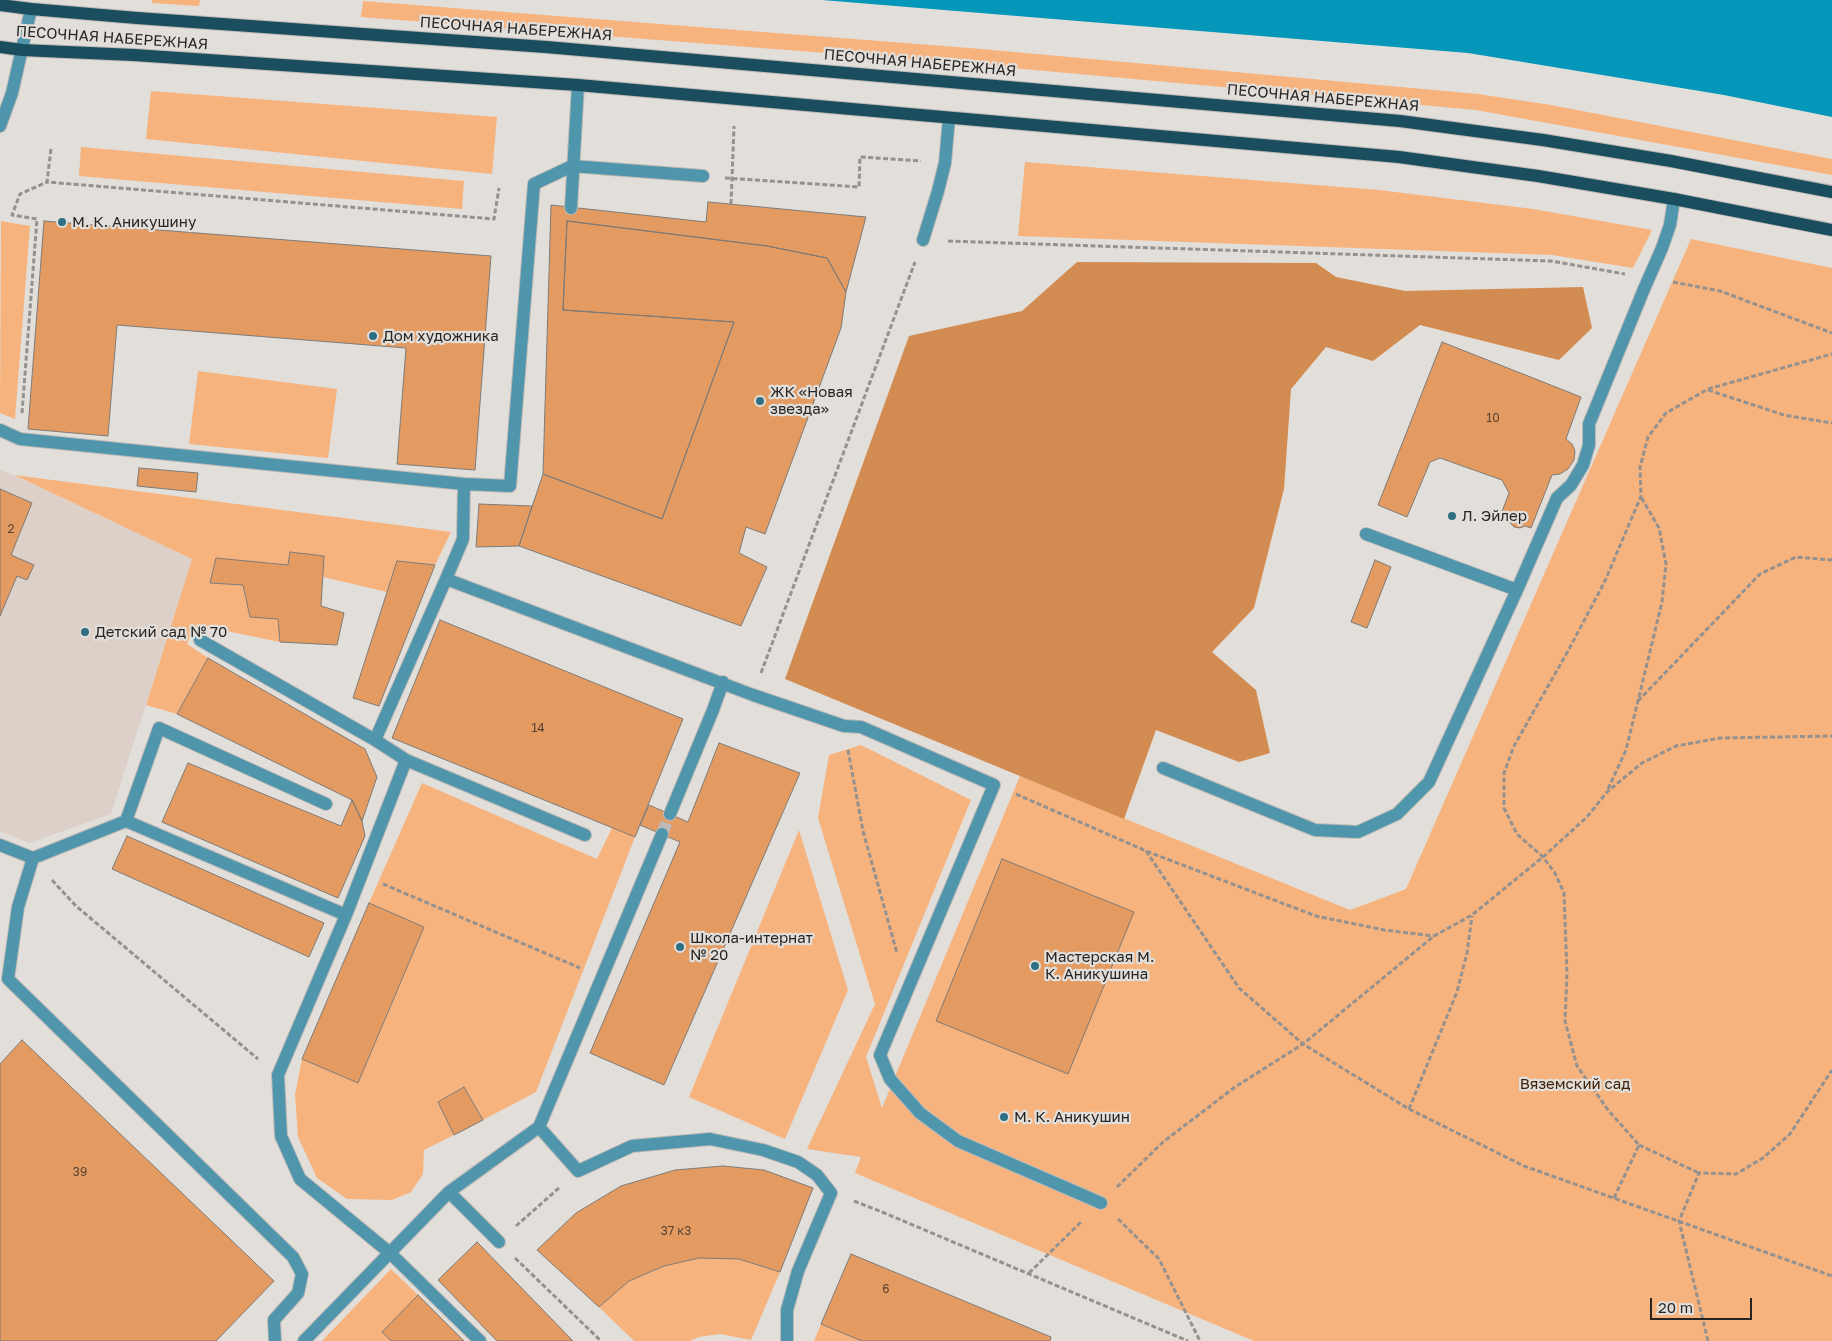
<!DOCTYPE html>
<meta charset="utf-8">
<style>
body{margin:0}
#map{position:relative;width:1832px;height:1341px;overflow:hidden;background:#e2deda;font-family:"Golos Text",sans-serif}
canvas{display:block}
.scale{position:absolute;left:1650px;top:1298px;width:102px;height:22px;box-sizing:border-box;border:2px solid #282625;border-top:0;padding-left:6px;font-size:15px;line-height:18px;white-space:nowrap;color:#282625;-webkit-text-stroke:4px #e2deda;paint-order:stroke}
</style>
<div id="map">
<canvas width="1832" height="1341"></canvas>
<div class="scale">20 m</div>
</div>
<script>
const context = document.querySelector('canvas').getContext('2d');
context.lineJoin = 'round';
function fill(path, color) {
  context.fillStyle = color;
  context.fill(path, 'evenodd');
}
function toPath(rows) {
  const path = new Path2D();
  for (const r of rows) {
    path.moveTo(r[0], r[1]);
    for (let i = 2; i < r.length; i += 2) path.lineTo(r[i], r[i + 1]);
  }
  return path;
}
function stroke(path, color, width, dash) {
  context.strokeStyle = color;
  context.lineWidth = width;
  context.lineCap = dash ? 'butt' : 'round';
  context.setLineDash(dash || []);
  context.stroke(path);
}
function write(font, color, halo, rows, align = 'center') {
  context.font = font + ' "Golos Text",sans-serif';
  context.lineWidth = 4.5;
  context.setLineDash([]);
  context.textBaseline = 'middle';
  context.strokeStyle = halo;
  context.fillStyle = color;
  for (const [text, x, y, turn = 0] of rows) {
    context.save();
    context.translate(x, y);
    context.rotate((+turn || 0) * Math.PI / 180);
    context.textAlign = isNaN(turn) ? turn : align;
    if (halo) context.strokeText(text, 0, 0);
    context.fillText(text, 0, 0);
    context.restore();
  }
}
const built = toPath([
 [0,469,192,559,111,814,29,843,0,831]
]);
const green = toPath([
 [152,0,200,0,199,6,152,3],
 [363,1,970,48,1478,94,1551,105,1832,159,1832,175,1476,110,968,64,361,17],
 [151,91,497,117,492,174,146,139],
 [81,147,464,181,462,209,79,176],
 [1025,162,1379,190,1533,209,1652,230,1633,268,1552,255,1018,236],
 [1,221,30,226,15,419,0,413],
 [1691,239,1832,268,1832,1341,1254,1341,855,1173,861,1157,807,1149,875,1004,818,818,829,755,861,745,971,800,866,1057,882,1108,1020,776,1350,910,1406,889],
 [198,371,337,389,328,458,189,444],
 [14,475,451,532,435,565,397,561,387,592,323,577,323,556,290,552,288,565,216,558,211,583,243,585,250,617,278,619,280,642,197,625,187,644,208,658,177,714,146,705,192,559],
 [422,783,597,859,612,828,635,837,536,1092,483,1120,464,1087,438,1102,454,1135,424,1150,423,1174,411,1192,392,1200,347,1199,317,1178,298,1137,295,1095,302,1059,358,1083,424,927,369,903],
 [799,830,848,990,785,1139,689,1097],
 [699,1258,739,1259,780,1272,751,1340,720,1334,699,1337,690,1341,634,1341,599,1307,629,1281,664,1266],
 [391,1269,418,1295,382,1332,391,1341,322,1341],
 [821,1324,862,1341,814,1341]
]);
const forest = toPath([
 [1077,262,1316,263,1336,277,1405,291,1583,287,1592,328,1559,360,1420,325,1373,361,1326,347,1291,389,1284,489,1254,608,1212,652,1256,690,1270,753,1239,762,1156,730,1124,819,785,679,909,336,1022,311]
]);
const water = toPath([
 [822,0,1832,0,1832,117,1724,95,1468,53]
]);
const building = toPath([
 [708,202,866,217,846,292,827,258,767,246,567,221,563,310,734,322,662,519,543,474,551,205,706,222,708,202],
 [44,221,491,256,475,470,397,464,406,348,117,325,108,436,28,429,44,221],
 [567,221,767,246,827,258,846,292,841,328,765,534,746,527,739,553,767,567,741,626,519,546,543,474,662,519,734,322,563,310,567,221],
 [1442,342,1581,397,1566,439,1572,444,1575,451,1574,460,1568,469,1560,474,1552,475,1531,528,1525,526,1520,528,1514,527,1507,519,1500,517,1509,493,1502,480,1440,458,1430,462,1407,517,1378,505,1442,342],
 [139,468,198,473,196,492,137,486,139,468],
 [0,489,32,503,11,555,34,565,27,580,17,576,0,616,0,489],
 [479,504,532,506,519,546,476,547,479,504],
 [290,552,324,556,321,606,344,613,337,645,280,642,278,619,250,617,243,585,210,583,216,558,288,565,290,552],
 [1375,560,1391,567,1367,628,1351,622,1375,560],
 [397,561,435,565,379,706,353,698,397,561],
 [440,620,683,719,635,837,392,738,440,620],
 [208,658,365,749,377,777,362,821,352,800,177,714,208,658],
 [719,743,800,773,664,1085,590,1053,680,842,640,825,649,805,688,822,719,743],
 [188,763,341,826,352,800,362,821,365,836,338,898,162,822,188,763],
 [127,836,324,923,309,957,112,869,127,836],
 [1002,859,1134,912,1068,1074,936,1021,1002,859],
 [369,903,424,927,358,1083,302,1059,369,903],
 [22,1040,274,1281,216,1341,0,1341,0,1064,22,1040],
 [464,1087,483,1120,454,1135,438,1102,464,1087],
 [723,1166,764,1170,813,1188,780,1272,739,1259,699,1258,664,1266,629,1281,599,1307,537,1250,576,1213,621,1186,675,1170,723,1166],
 [477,1242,573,1341,497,1341,438,1280,477,1242],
 [851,1254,1051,1337,1050,1341,862,1341,821,1324,851,1254],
 [418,1295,464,1341,391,1341,382,1332,418,1295]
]);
const minorTunnel = toPath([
 [662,834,670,814]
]);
const path = toPath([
 [51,149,47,182,494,219,499,188],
 [725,178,859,187,860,157,921,161],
 [731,204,734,126],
 [948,241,1551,261,1625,274],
 [1673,282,1720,291,1832,333],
 [1708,390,1784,415,1832,423],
 [22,413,37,219,12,215,20,194,47,182],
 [761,673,915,262],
 [1638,701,1760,574,1796,557,1832,560],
 [848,750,863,831,897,953],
 [1608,789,1626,750,1662,602,1666,564,1659,528,1641,497],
 [1016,794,1146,851,1316,916,1384,930,1434,936],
 [1146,851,1239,988,1303,1044,1409,1109,1524,1166,1832,1276],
 [52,880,76,906,258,1059],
 [383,884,580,968],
 [1409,1109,1457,992,1467,953,1472,916],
 [1639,1145,1699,1173],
 [1117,1187,1163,1142,1235,1087,1303,1044,1434,936,1472,915,1543,857,1587,817,1607,792,1642,763,1676,746,1720,738,1832,736],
 [1614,1198,1639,1145,1608,1110,1577,1066,1565,1021,1567,973,1564,893,1555,873,1543,857,1517,834,1504,808,1504,773,1514,746,1568,651,1605,581,1641,496,1640,467,1648,437,1666,413,1708,389,1832,354],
 [854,1201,882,1212,1188,1341],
 [1118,1219,1159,1259,1200,1341],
 [516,1226,560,1187],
 [515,1258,601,1341],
 [1029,1273,1082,1221],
 [1708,1341,1679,1221,1699,1173,1736,1174,1763,1158,1790,1134,1832,1070]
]);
const minor = toPath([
 [0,126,12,93,31,9],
 [571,208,578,85],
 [923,240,938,191,945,163,949,118],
 [0,430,20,439,464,484,463,539,446,579,753,695,844,726,861,727,994,785,880,1055,890,1079,920,1113,958,1141,1101,1203],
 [464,484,510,486,534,184,572,166,703,176],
 [1366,534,1517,590],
 [200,640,375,740],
 [406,760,585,835],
 [1163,768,1315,830,1358,832,1397,814,1429,782,1517,590,1557,498,1571,485,1583,465,1589,445,1589,424,1644,289,1662,248,1670,225,1674,199],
 [670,814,713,710,723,682],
 [126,821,159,728,326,804],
 [0,845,33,858,126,821,346,915,278,1075,281,1136,300,1179,390,1253,480,1341],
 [33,858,18,907,8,979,293,1257,302,1274,298,1293,274,1320,275,1341],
 [346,915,406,760,375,740,446,579],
 [539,1127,578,1171,632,1146,710,1139,763,1150,798,1162,817,1175,831,1193,798,1271,787,1310,787,1341],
 [449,1192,539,1127,662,834],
 [304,1341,449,1192,499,1242]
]);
const major = toPath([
 [0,5,31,9,137,18,546,47,1400,121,1543,140,1671,161,1832,192],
 [0,47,22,50,134,55,578,85,1399,157,1538,176,1674,199,1832,230]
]);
const markers = [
 [62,222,5,"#2f6f83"],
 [373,336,5,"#2f6f83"],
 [760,401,5,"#2f6f83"],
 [1452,516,5,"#2f6f83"],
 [85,632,5,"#2f6f83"],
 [680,947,5,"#2f6f83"],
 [1035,966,5,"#2f6f83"],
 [1004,1117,5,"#2f6f83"]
];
const numberNames = [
 ["10",1493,418],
 ["2",11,529],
 ["14",538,728],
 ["39",80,1172],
 ["37 к3",676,1231],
 ["6",886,1289]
];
const streetNames = [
 ["ПЕСОЧНАЯ НАБЕРЕЖНАЯ",516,29,4],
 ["ПЕСОЧНАЯ НАБЕРЕЖНАЯ",112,38,4],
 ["ПЕСОЧНАЯ НАБЕРЕЖНАЯ",920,63,5],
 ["ПЕСОЧНАЯ НАБЕРЕЖНАЯ",1323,98,5]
];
const poiNames = [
 ["М. К. Аникушину",72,222],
 ["Дом художника",383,336],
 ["ЖК «Новая",770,392],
 ["звезда»",770,409],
 ["Л. Эйлер",1462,516],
 ["Детский сад № 70",95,632],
 ["Школа-интернат",690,938],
 ["№ 20",690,955],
 ["Мастерская М.",1045,957],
 ["К. Аникушина",1045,974],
 ["М. К. Аникушин",1014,1117]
];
const parkNames = [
 ["Вяземский сад",1575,1084]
];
fill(built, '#dcd0c8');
fill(green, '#f7b37e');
fill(forest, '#d28b51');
fill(water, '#0597b9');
fill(building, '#e49b61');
stroke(building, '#7e7a77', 1);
stroke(minorTunnel, '#bdb9b6', 12, [12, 6]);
stroke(minor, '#bdb9b6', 14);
stroke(major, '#bdb9b6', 14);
stroke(path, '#94918f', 3, [5, 2.5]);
stroke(minor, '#4f95ac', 12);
stroke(major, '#1a4d5d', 12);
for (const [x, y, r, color] of markers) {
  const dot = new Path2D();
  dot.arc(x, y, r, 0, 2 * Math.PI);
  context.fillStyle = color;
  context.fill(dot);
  stroke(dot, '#e2deda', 2);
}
write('12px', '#574334', null, numberNames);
write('15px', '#282625', '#e2deda', streetNames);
write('15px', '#282625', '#e2deda', poiNames, 'left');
write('15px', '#3e2108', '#e2deda', parkNames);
</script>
